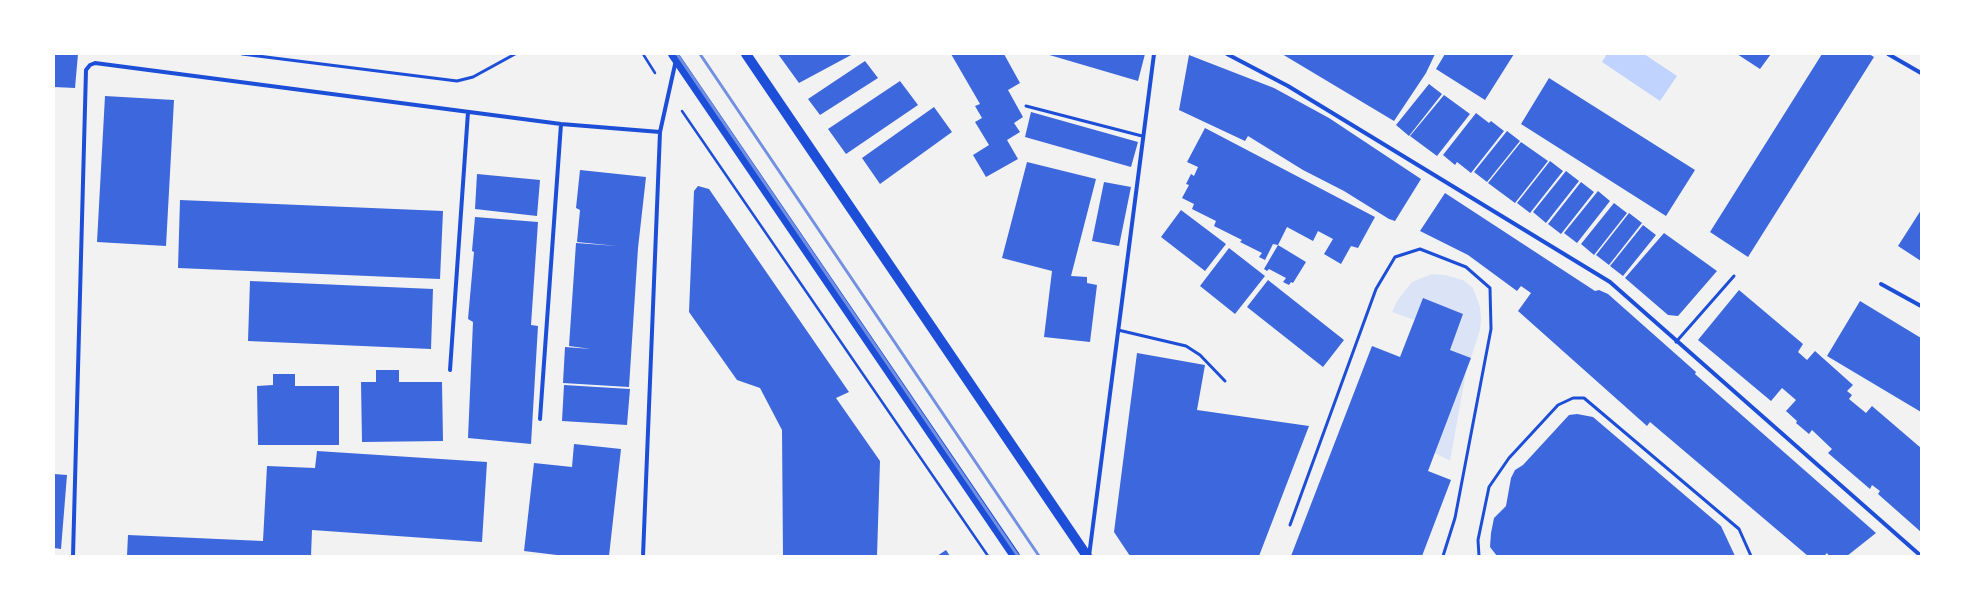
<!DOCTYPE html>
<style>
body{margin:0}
#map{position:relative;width:1975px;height:610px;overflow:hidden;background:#f2f2f2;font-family:"Varela Round",sans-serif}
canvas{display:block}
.frame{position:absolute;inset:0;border:55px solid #fff;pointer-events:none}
</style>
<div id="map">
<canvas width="1975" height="610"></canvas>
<div class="frame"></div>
</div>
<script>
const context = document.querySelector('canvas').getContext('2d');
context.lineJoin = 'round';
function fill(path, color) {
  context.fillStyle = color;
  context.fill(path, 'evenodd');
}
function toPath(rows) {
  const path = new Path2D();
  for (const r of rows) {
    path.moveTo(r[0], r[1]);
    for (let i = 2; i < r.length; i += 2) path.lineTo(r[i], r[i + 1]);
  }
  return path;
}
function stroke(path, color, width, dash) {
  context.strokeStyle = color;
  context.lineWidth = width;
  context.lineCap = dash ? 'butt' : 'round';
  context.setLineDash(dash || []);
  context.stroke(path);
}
const green = toPath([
 [1432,274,1445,275,1463,280,1473,288,1480,307,1481,319,1480,330,1471,358,1450,350,1463,314,1423,299,1414,320,1392,312,1397,301,1412,282],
 [1467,367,1450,461,1435,453]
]);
const water = toPath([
 [1607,54,1644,54,1677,76,1660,101,1602,62]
]);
const building = toPath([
 [54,54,78,54,75,88,54,87],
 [778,54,853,54,799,83],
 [951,54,1004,54,1020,83,1008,90,1023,117,1014,123,1020,132,1007,140,1018,159,986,177,973,155,989,145,975,122,982,118,975,106,980,104],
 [1046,54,1145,54,1138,81],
 [1282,54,1435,54,1426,73,1394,121],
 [1445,54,1514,54,1485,100,1436,69],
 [1737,54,1771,54,1760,69],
 [1822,54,1869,54,1874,57,1748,257,1710,232],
 [1189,55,1274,88,1329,118,1421,179,1395,221,1389,219,1344,191,1303,170,1248,136,1245,141,1179,110],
 [865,61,878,78,820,115,808,99],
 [1549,78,1695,170,1666,216,1521,124],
 [900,81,918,105,846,154,828,129],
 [1429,84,1442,94,1409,136,1396,125],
 [1444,95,1470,114,1437,156,1410,136],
 [105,96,174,100,166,246,97,242],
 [934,107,952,132,880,184,862,158],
 [1031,112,1138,142,1131,167,1025,137],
 [1476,113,1489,123,1491,121,1504,131,1471,173,1457,162,1455,165,1443,155],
 [1205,128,1375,217,1358,248,1351,246,1341,264,1324,254,1333,239,1318,231,1313,241,1287,227,1278,245,1273,244,1265,260,1259,257,1262,253,1240,242,1242,240,1214,226,1216,221,1192,209,1194,204,1182,198,1189,185,1186,184,1191,174,1194,176,1198,167,1187,162],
 [1507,131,1520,141,1487,182,1474,172],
 [1521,142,1548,161,1515,203,1488,183],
 [1550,161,1563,171,1530,213,1517,203],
 [1027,162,1096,179,1071,276,1087,277,1087,283,1097,285,1090,342,1044,337,1052,271,1002,258],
 [580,170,646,177,638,248,629,387,563,383,565,347,591,349,569,346,576,243,617,246,577,242,580,210,576,208],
 [1566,171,1579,181,1546,223,1533,212],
 [477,174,540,180,537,216,475,209],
 [1104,182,1131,187,1119,246,1092,241],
 [1581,182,1594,192,1561,234,1548,224],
 [698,186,709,189,849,392,836,398,880,461,877,556,783,556,782,430,760,388,737,380,689,312,694,191],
 [1598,191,1610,201,1577,243,1564,233],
 [1445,193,1595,291,1599,290,1608,294,1696,372,1695,374,1876,533,1847,556,1829,556,1827,553,1824,556,1808,556,1650,422,1647,426,1518,311,1531,293,1521,286,1517,291,1468,255,1420,231],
 [180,200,443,211,440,279,178,268],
 [1614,203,1627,213,1594,255,1581,244],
 [1181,210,1226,244,1205,271,1161,237],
 [1921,210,1921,261,1898,246],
 [1629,213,1642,223,1609,265,1596,255],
 [475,217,538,222,531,325,538,326,531,444,468,438,473,322,468,319,474,252,472,251],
 [1643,225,1656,235,1623,276,1610,266],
 [1664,233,1717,271,1678,316,1668,315,1625,278],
 [1278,245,1306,262,1293,283,1291,282,1289,285,1283,282,1286,278,1269,269,1267,271,1264,269],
 [1229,248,1265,276,1235,314,1200,286],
 [1268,280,1344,340,1323,367,1247,307],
 [250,281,433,289,431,349,248,341],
 [1739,290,1803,344,1798,352,1807,360,1815,351,1853,385,1847,391,1852,395,1849,399,1866,413,1872,406,1921,448,1921,532,1878,494,1880,491,1872,485,1870,489,1828,453,1832,449,1812,430,1809,434,1796,423,1797,421,1786,411,1796,400,1782,388,1771,401,1698,340],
 [1423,298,1463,314,1450,350,1471,358,1428,471,1451,480,1422,556,1291,556,1372,346,1400,357],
 [1860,301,1921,338,1921,412,1827,356],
 [1137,353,1205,365,1197,410,1309,426,1259,556,1130,556,1114,532],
 [376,370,399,370,399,382,442,382,443,441,362,442,361,382,376,382],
 [273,374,295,374,295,386,339,386,339,445,258,445,257,386,273,385],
 [564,385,630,389,627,425,562,421],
 [1577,414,1593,417,1721,526,1735,556,1497,556,1490,547,1491,533,1494,518,1506,506,1511,478,1515,470,1523,465,1569,415],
 [574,444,621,449,609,556,565,556,524,551,534,463,572,467],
 [317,451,487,462,482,542,312,530,311,556,127,556,128,535,263,541,267,466,315,468],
 [54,474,67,475,61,549,54,548],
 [946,550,950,556,937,556]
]);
const path = toPath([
 [643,54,655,73],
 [682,111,988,556]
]);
const service = toPath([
 [242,54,457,81,473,77,515,54],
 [1026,106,1142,136],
 [1118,330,1186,346,1200,355,1225,381],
 [1676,342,1734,276],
 [1290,525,1376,289,1395,257,1420,249,1466,267,1490,288,1491,329,1455,518,1443,556],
 [1479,556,1478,540,1489,487,1509,458,1558,405,1573,398,1584,398,1739,529,1751,556]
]);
const minor = toPath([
 [1227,54,1288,86,1610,282,1921,556],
 [1888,54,1921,73],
 [1881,284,1921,306],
 [450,370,468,112],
 [540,419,561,124],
 [73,556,86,70,90,65,95,63,561,124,660,132],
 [643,556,660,132,676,60],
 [1089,556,1154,54]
]);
const primary = toPath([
 [673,54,1015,556],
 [746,54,1087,556]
]);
const rail = toPath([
 [677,54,1018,556],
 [700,54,1039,556]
]);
fill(green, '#dbe4f7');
fill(water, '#bfd3fe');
fill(building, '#3d67dc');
stroke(path, '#1d4ed8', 2.5);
stroke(service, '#1d4ed8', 3);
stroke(minor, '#1d4ed8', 4);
stroke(primary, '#1d4ed8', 10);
stroke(rail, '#7290e2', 3);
</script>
